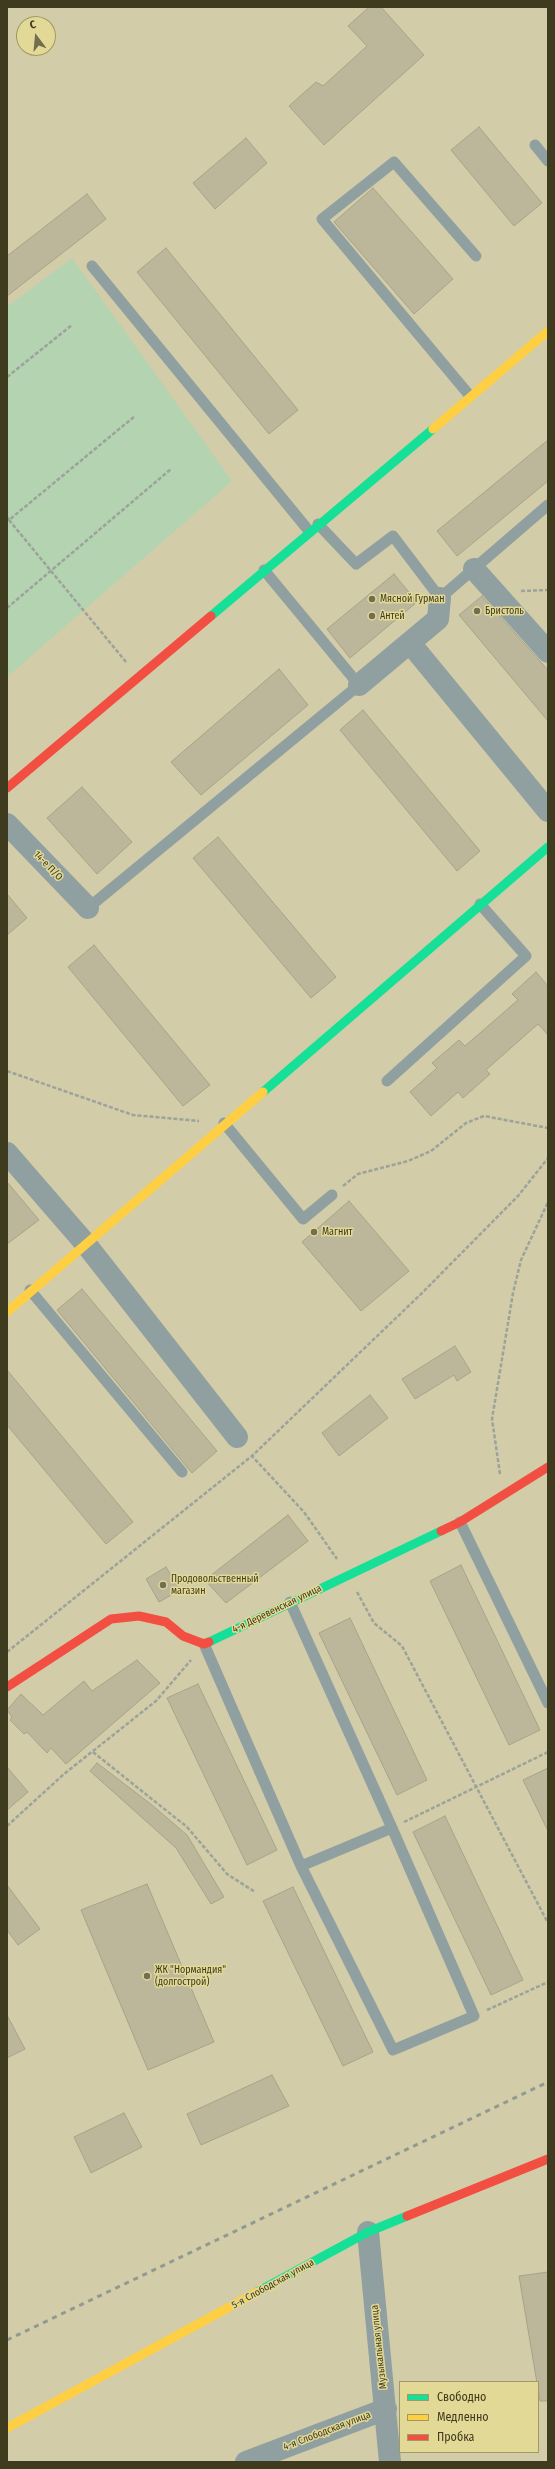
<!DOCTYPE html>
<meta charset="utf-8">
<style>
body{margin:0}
#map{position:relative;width:555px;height:2469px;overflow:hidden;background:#d2cca8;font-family:"Fira Sans Condensed",sans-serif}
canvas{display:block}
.frame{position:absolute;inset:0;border:8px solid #3f3b1f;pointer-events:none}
.legend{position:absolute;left:399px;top:2381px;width:140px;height:72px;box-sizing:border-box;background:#e3d996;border:1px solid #a19a66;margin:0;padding:5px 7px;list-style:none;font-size:12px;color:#3f3b1f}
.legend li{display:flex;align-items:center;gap:8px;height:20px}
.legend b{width:20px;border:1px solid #a19a66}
.north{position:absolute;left:16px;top:16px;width:40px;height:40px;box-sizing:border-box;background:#e3d996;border:1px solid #a19a66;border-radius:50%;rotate:344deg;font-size:11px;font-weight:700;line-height:16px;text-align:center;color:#3f3b1f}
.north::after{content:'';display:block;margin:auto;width:14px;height:18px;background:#726e4f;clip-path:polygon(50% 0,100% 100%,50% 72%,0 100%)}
</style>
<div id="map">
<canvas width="555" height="2469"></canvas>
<div class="frame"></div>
<ul class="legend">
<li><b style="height:5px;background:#16e098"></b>Свободно</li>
<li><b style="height:5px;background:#ffcf43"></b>Медленно</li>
<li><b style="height:5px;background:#f24e42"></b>Пробка</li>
</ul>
<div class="north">С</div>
</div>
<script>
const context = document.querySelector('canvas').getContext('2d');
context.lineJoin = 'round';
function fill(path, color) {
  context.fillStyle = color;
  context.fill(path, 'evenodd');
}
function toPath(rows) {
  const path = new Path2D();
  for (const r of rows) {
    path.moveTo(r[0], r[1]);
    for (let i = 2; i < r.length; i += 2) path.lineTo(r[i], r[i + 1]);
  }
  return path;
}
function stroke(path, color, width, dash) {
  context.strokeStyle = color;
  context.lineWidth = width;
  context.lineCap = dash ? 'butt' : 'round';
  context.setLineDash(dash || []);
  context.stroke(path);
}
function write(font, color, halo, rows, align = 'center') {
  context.font = font + ' "Fira Sans Condensed",sans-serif';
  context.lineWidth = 3;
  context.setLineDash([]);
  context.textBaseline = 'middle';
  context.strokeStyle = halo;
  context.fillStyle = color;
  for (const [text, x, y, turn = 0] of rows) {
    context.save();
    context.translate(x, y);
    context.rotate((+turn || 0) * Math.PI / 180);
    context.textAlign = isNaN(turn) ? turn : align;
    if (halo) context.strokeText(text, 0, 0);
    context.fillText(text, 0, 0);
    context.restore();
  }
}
const green = toPath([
 [72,258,232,481,7,677,7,307]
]);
const building = toPath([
 [369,7,381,7,424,55,324,145,289,106,316,82,323,86,367,46,348,26,369,7],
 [479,127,542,203,514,226,451,150,479,127],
 [246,138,267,163,215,209,193,183,246,138],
 [373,188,453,279,414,314,334,222,373,188],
 [87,194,106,219,7,296,7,256,87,194],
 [166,248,298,410,269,434,137,272,166,248],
 [548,440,548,481,457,556,437,531,548,440],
 [394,574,417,602,350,658,327,629,394,574],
 [482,596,548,670,548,721,459,615,482,596],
 [279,669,308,705,201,795,171,762,279,669],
 [363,710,480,851,457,871,340,730,363,710],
 [82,787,132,842,97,874,47,818,82,787],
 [218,837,336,977,311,998,193,858,218,837],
 [7,894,27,918,7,935,7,894],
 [94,945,210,1085,183,1106,68,967,94,945],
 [536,972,548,986,548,1035,538,1024,486,1070,490,1074,463,1098,458,1092,431,1116,410,1092,437,1068,432,1063,459,1040,465,1046,518,1000,512,994,536,972],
 [7,1182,39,1220,7,1244,7,1182],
 [349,1201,409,1271,361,1311,302,1242,349,1201],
 [82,1289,217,1451,192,1473,57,1310,82,1289],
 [455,1346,471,1372,457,1381,454,1375,415,1399,402,1379,455,1346],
 [7,1370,133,1522,106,1544,7,1425,7,1370],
 [370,1395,388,1418,339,1456,322,1433,370,1395],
 [288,1515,308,1541,226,1603,205,1580,288,1515],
 [461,1565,540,1730,509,1745,430,1581,461,1565],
 [166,1567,180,1590,159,1602,146,1579,166,1567],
 [350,1618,427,1780,397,1795,319,1633,350,1618],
 [137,1660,160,1683,66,1764,51,1748,47,1753,27,1732,24,1734,10,1720,12,1717,7,1710,21,1694,43,1715,84,1681,92,1691,137,1660],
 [198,1684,277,1850,247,1865,167,1698,198,1684],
 [97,1763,152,1805,187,1835,224,1897,211,1904,176,1848,90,1771,97,1763],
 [7,1767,28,1792,7,1810,7,1767],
 [548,1768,548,1831,523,1780,548,1768],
 [445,1816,523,1980,491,1995,413,1832,445,1816],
 [147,1884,214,2042,148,2070,81,1910,147,1884],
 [7,1885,40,1929,18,1945,7,1930,7,1885],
 [293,1887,373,2052,343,2066,263,1901,293,1887],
 [7,2015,25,2049,7,2058,7,2015],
 [272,2075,289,2106,201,2145,187,2114,272,2075],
 [124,2113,142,2147,91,2173,74,2137,124,2113],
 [548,2272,548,2401,540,2401,519,2276,548,2272]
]);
const path = toPath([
 [7,377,72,325],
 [7,517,9,520,7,522],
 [521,591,548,590],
 [7,608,171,469],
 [126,662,9,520,135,416],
 [7,1071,133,1115,199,1121],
 [343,1186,358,1174,408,1161,431,1151,466,1123,484,1116,548,1128],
 [251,1455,304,1512,337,1559],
 [500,1474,492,1419,513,1293,521,1260,548,1202],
 [357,1592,374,1623,402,1646,548,1923],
 [7,1652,252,1456,421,1294,518,1196,548,1158],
 [93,1752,187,1827,227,1874,255,1892],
 [404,1822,548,1752],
 [7,1826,64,1774,156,1701,191,1660],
 [487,2010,548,1982]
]);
const lane = toPath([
 [535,145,548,161],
 [92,266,309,531],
 [470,396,322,219,394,162,476,256],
 [318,524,356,564,393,536,440,598,548,505],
 [88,908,359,685,264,570],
 [387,1081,526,956,480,904],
 [224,1123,303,1219,332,1195],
 [30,1290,182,1472],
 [460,1522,548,1703],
 [204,1644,301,1866,393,2050,474,2016,392,1828,290,1602],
 [301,1866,392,1828]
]);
const street = toPath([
 [474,569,548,652],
 [410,643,548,811],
 [359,685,438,619,440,598],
 [7,824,88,908],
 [7,1153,85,1243,237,1437],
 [368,2232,390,2462],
 [246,2462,386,2409]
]);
const fast = toPath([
 [211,616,433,429],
 [263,1092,548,847],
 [209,1642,441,1531],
 [257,2292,368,2232,407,2216]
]);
const slow = toPath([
 [433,429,548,331],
 [7,1312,263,1092],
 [7,2428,257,2292]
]);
const jam = toPath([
 [7,788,211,616],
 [441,1531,460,1522,548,1467],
 [7,1687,111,1619,139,1616,166,1622,183,1636,204,1644,209,1642],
 [407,2216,548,2159]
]);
const rail = toPath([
 [7,2340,548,2082]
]);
const markers = [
 [372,599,4,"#726e4f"],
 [477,611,4,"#726e4f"],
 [372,616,4,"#726e4f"],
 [314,1232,4,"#726e4f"],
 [163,1585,4,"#726e4f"],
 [147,1976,4,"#726e4f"]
];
const poiNames = [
 ["Мясной Гурман",380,599],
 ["Бристоль",485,611],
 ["Антей",380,616],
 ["Магнит",322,1232],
 ["Продовольственный",171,1579],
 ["магазин",171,1591],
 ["ЖК \"Нормандия\"",155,1970],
 ["(долгострой)",155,1982]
];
const streetNames = [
 ["14-е П/О",48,866,46],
 ["4-я Деревенская улица",277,1609,-26],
 ["5-я Слободская улица",273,2284,-29],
 ["Музыкальная улица",379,2347,-96],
 ["4-я Слободская улица",327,2431,-21]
];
fill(green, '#b3d3b1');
fill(building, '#bcb79b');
stroke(building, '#a7a386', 1);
stroke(path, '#9ba39a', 2.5, [4, 2]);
stroke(lane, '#90a0a0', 11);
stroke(street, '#90a0a0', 22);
stroke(fast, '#16e098', 9);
stroke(slow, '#ffcf43', 9);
stroke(jam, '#f24e42', 9);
stroke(rail, '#919a92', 3, [5, 5]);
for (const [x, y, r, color] of markers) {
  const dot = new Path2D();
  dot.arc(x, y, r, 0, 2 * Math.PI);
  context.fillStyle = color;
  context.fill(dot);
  stroke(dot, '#e3d996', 1.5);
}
write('10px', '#3f3b1f', '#e3d996', poiNames, 'left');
write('10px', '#3f3b1f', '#e3d996', streetNames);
</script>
